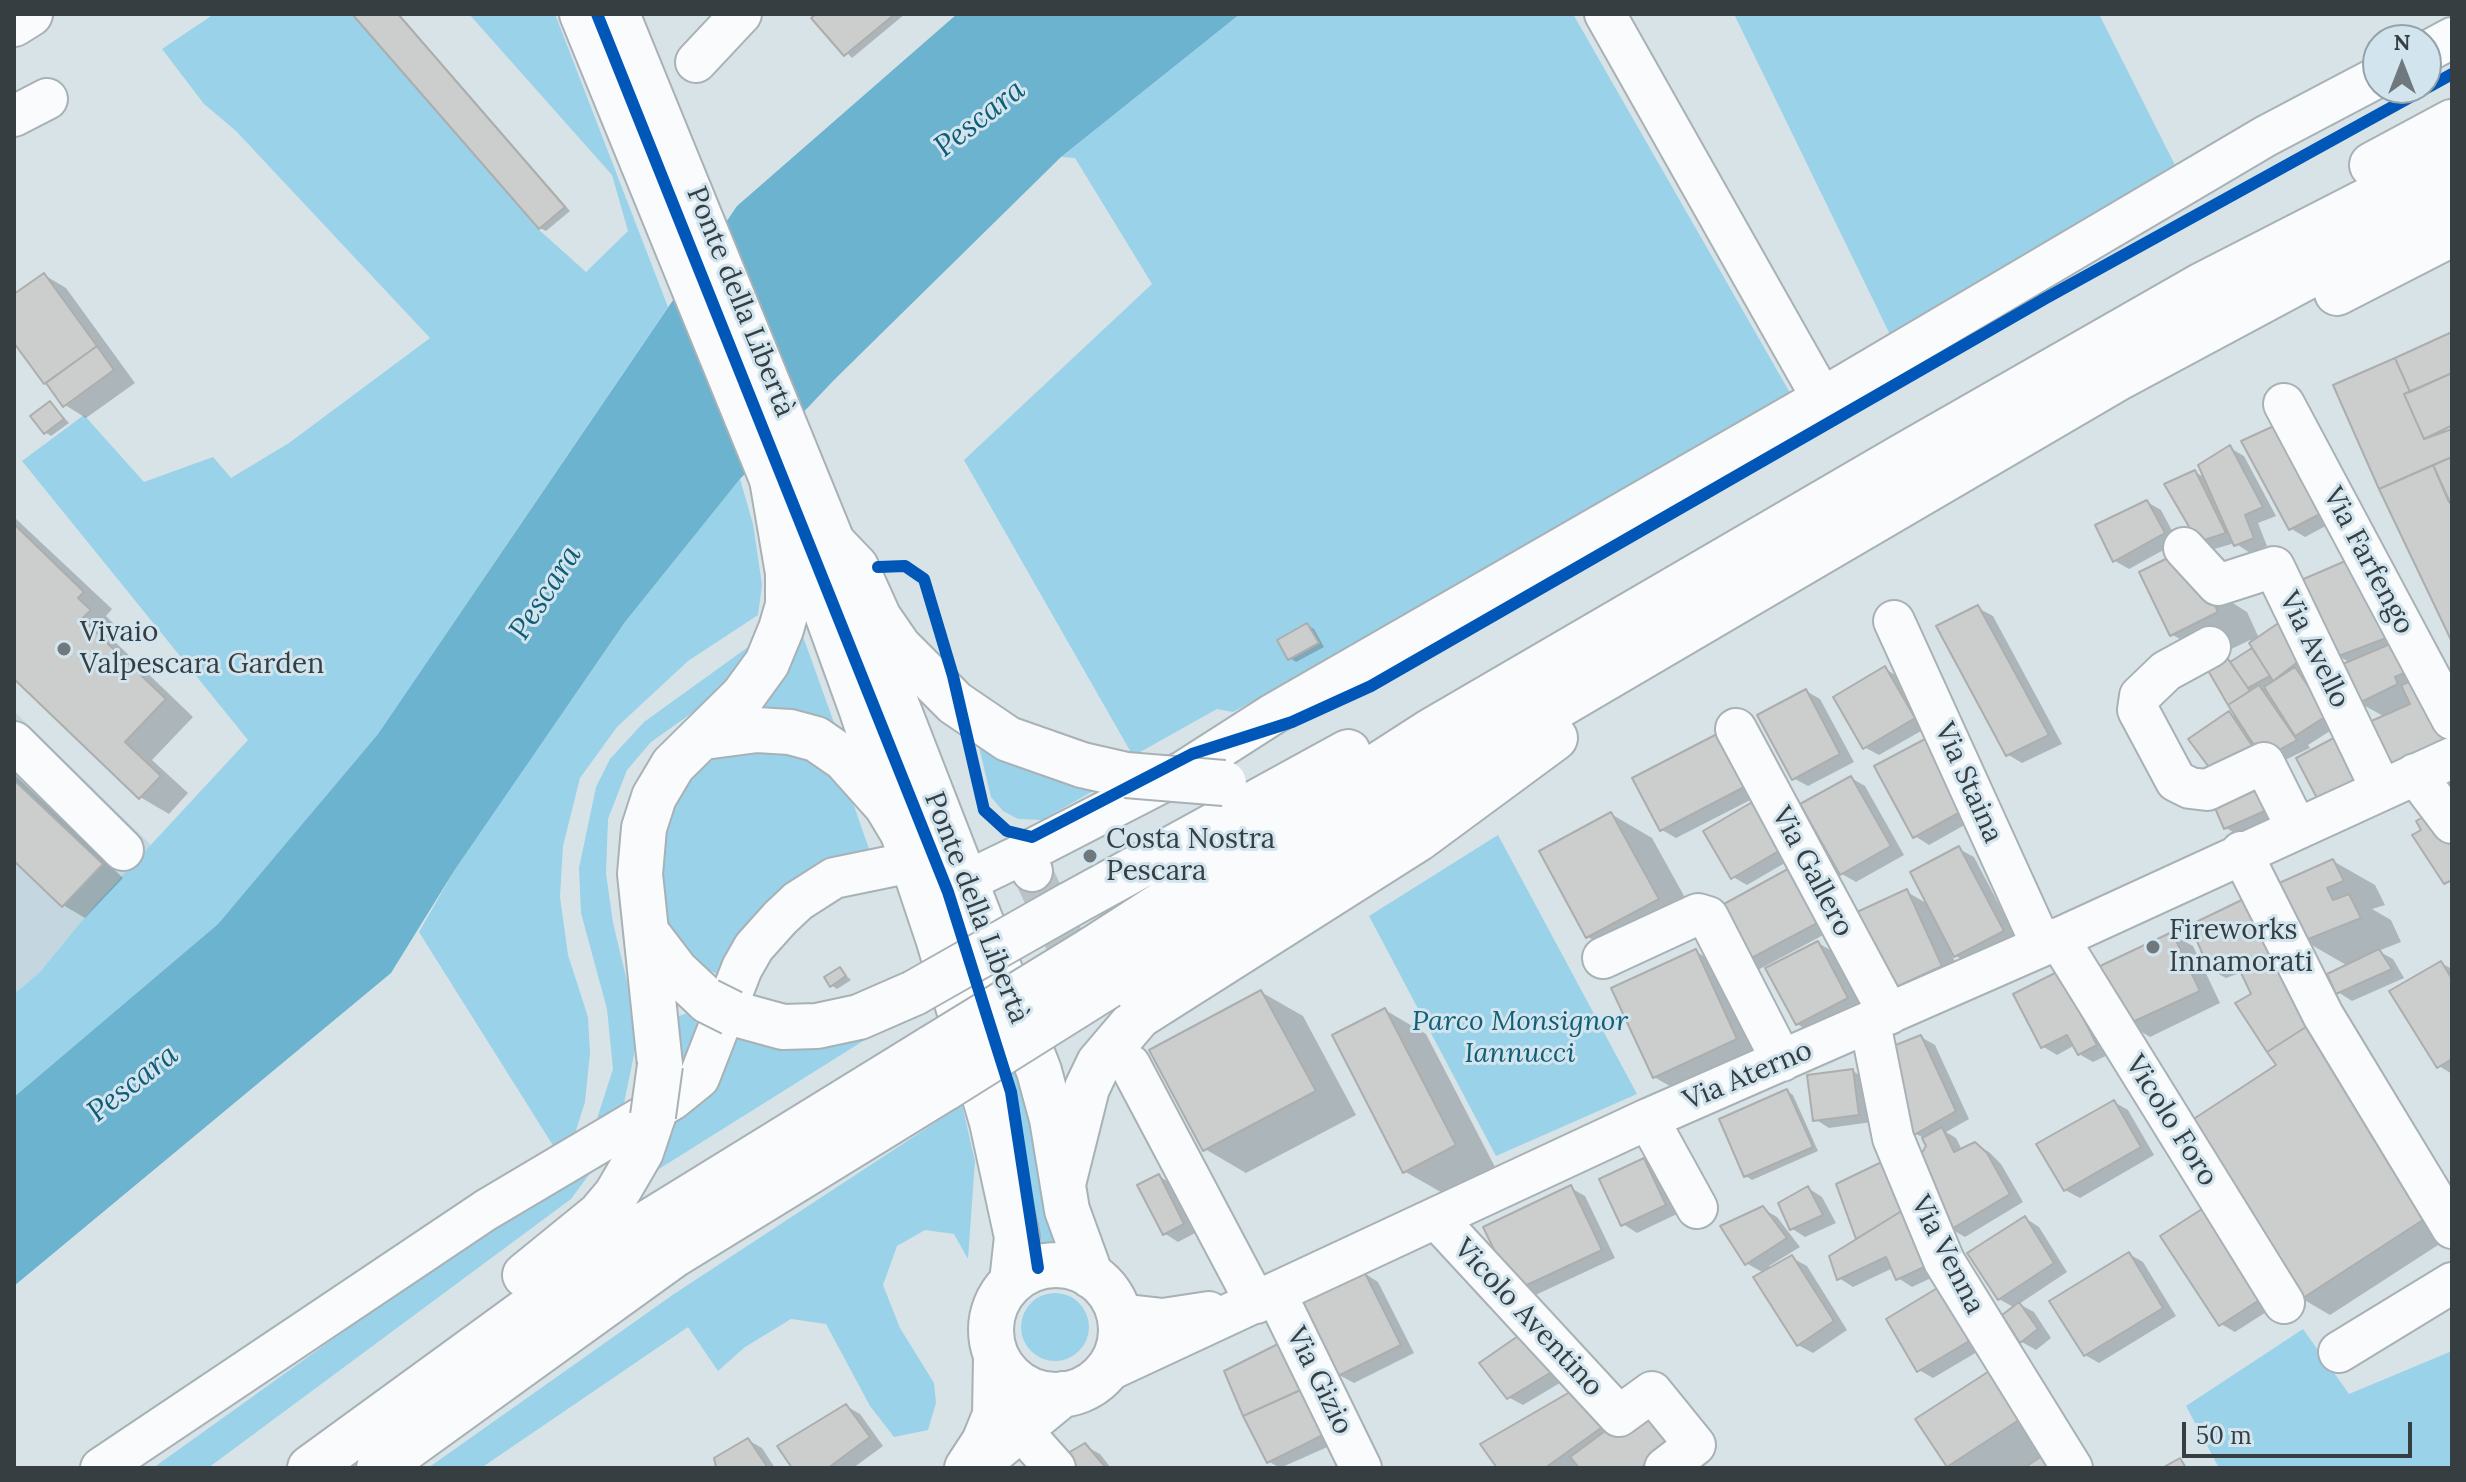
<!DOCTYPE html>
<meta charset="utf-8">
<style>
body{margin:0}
#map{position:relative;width:2466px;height:1482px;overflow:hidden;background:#d8e3e8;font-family:Lora,serif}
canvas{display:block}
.frame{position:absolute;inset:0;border:16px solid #363e42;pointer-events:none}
.north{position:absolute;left:2362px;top:24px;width:80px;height:80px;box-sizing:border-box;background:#d2e5ee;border:2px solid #94a2a9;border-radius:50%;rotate:0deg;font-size:22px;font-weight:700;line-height:32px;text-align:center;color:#363e42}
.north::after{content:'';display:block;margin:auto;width:28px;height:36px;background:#6f787c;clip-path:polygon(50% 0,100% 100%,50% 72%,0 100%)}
.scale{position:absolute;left:2182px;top:1422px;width:230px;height:36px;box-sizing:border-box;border:4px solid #363e42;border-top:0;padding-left:10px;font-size:24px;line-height:28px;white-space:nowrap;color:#363e42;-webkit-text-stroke:6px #d2e5ee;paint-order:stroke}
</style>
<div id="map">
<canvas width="2466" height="1482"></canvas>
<div class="frame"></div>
<div class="north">N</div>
<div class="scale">50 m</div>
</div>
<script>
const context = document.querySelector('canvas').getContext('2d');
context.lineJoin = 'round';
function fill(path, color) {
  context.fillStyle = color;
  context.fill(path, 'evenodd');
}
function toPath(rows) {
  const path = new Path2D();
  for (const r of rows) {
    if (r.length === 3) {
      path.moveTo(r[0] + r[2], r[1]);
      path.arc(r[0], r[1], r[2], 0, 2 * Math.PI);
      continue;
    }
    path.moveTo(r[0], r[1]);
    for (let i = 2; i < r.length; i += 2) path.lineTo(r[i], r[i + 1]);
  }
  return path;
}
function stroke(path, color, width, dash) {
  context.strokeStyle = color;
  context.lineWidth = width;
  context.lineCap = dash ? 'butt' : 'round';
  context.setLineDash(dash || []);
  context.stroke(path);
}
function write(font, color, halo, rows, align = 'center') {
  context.font = font + ' Lora,serif';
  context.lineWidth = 6;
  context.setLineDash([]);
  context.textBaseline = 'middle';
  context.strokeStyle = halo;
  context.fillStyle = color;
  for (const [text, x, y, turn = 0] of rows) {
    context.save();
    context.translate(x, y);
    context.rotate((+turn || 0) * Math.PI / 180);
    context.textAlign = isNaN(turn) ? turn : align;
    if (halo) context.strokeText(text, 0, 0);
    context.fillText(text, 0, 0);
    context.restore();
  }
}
const built = toPath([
 [14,711,151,845,40,972,14,994]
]);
const green = toPath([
 [214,14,352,14,538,229,586,272,628,231,612,175,469,14,555,14,668,307,378,734,218,924,14,1097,14,994,40,972,96,904,248,740,22,461,84,415,144,482,213,457,231,478,289,443,430,338,236,131,204,104,162,49],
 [1240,14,1573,14,1797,405,1233,712,1217,709,1133,756,964,460,1152,284,1075,158,1061,157],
 [1734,14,2099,14,2181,177,1897,349],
 [740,479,753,524,762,585,758,615,688,661,617,727,580,778,563,846,560,897,568,955,588,1017,590,1053,585,1102,572,1143,559,1155,419,932,454,871,625,622],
 [796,617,837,731,760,711,757,698],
 [762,637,716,696,651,742,627,770,608,819,606,873,613,923,635,1014,635,1050,622,1113,591,1172,571,1199,208,1468,153,1468,425,1273,594,1128,613,1069,607,1009,581,913,579,868,596,787,610,759,644,722],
 [979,747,1020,768,1095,790,1042,820,1018,819,1003,811,991,797],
 [774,750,820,759,846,783,874,863,725,978,709,970,688,951,670,927,663,912,657,856,674,797,695,774,708,762,728,754],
 [1498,835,1637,1094,1496,1156,1369,916],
 [919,1006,643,1179,677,1085,679,1016,704,1007],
 [1016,1057,1059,1253,1042,1252,1026,1258,998,1070],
 [962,1105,975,1161,968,1259,954,1234,925,1230,897,1246,883,1285,900,1328,934,1383,936,1403,928,1430,894,1437,870,1406,826,1324,791,1319,745,1347,718,1371,688,1327,481,1468,428,1468,674,1294],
 [1055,1327,34],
 [2303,1329,2349,1394,2452,1351,2452,1468,2219,1468,2186,1406]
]);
const water = toPath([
 [957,14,1240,14,1061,157,834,380,740,479,625,622,454,871,391,973,14,1286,14,1097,218,924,378,734,737,206]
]);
const shadow = toPath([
 [355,14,399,14,570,211,546,231,540,228],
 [819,14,905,14,852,58,814,18],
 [44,275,66,288,135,383,86,418,65,405,14,339,14,297],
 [51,404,69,423,51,436,45,432],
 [2244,442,2337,520,2305,537,2290,528],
 [2230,448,2244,456,2276,516,2258,523,2267,546,2250,553,2235,543,2214,549,2199,541,2195,472,2207,479],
 [2147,502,2161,510,2178,542,2129,569,2115,561],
 [14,517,112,609,106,616,118,628,110,637,193,717,152,760,188,793,169,814,140,797,14,677],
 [2176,557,2228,600,2247,612,2259,638,2317,666,2341,724,2308,745,2310,748,2233,785,2229,713,2240,720,2226,658,2233,662,2255,649,2250,640,2213,658,2171,634],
 [2357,558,2452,694,2452,791,2385,717,2358,702,2351,663,2338,656],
 [1978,608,1993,616,2062,744,2022,763,2007,754],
 [1307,625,1314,629,1324,647,1296,662,1290,658],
 [1885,669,1899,677,1928,727,1879,755,1864,747],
 [1806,691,1820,699,1854,762,1808,786,1793,778],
 [1718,736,1760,795,1676,838,1662,830],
 [1925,741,1939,749,1977,818,1929,845,1915,836],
 [14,774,123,878,85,918,63,905,14,858],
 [1851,778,1865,786,1904,855,1856,882,1842,874],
 [2214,802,2289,814,2240,836,2226,828],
 [1754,803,1795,857,1747,885,1733,877],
 [1611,814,1652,838,1699,923,1629,961,1588,937],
 [1959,849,1974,857,2017,939,1970,964,1951,953,1963,979,1916,1000,1894,987,1907,892,1928,904],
 [2333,861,2375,885,2385,905,2372,909,2391,920,2401,942,2378,951,2393,959,2404,978,2352,1001,2338,992,2348,966,2303,940],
 [1797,867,1840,926,1758,970,1744,962],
 [2254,897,2452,1236,2330,1315,2301,1298,2278,1066,2243,972,2226,978,2211,970],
 [2171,934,2193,946,2220,1003,2150,1037,2128,1024],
 [1818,943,1832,951,1861,1006,1811,1032,1797,1024],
 [1695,951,1737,975,1778,1063,1696,1101,1654,1077],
 [2441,963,2452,969,2452,1074,2439,1066],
 [840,970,851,980,837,989,831,985],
 [2059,973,2110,1054,2093,1062,2079,1054,2075,1045,2057,1055,2042,1046],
 [1261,992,1303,1016,1356,1115,1246,1173,1205,1149],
 [1385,1010,1426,1034,1496,1169,1446,1195,1404,1171],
 [1921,1037,1935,1045,1969,1119,1946,1132,1956,1138,1962,1150,1975,1144,1989,1152,2001,1164,2023,1202,1965,1237,1951,1229,1928,1146,1924,1138,1916,1134],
 [1853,1071,1867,1080,1872,1122,1829,1128,1815,1119],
 [1787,1091,1793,1095,1818,1151,1752,1180,1746,1176],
 [2114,1102,2128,1110,2154,1155,2080,1198,2065,1190],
 [1892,1159,1948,1270,1912,1287,1898,1278,1893,1268,1853,1287,1839,1278,1858,1240,1838,1185],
 [1644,1161,1658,1169,1679,1213,1637,1233,1623,1224],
 [1159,1176,1173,1185,1197,1232,1178,1242,1164,1233],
 [1571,1188,1585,1196,1615,1258,1529,1298,1515,1290],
 [1808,1188,1822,1197,1836,1223,1805,1237,1791,1228],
 [1763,1209,1777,1217,1800,1247,1769,1266,1771,1269,1792,1258,1807,1266,1847,1330,1813,1353,1798,1345,1764,1273,1746,1263],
 [2202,1212,2216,1220,2274,1307,2235,1332,2221,1324],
 [2025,1218,2039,1227,2067,1272,2019,1304,2034,1312,2051,1338,2036,1350,2022,1342,2005,1315,2015,1308,1999,1299],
 [2129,1254,2143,1262,2176,1316,2099,1363,2085,1355],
 [1364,1273,1378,1282,1414,1353,1354,1383,1339,1375],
 [1889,1319,1989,1345,1933,1378,1919,1370],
 [1546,1337,1580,1371,1523,1405,1508,1397],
 [1306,1347,1341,1441,1280,1468,1268,1461],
 [1994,1370,2066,1441,2040,1457,2059,1468,1948,1466],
 [1582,1388,1680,1468,1499,1468],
 [846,1406,860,1414,883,1446,853,1468,795,1468],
 [748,1440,762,1448,775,1468,718,1468],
 [1085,1446,1100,1454,1111,1468,1066,1468]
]);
const building = toPath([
 [352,14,398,14,565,207,539,229,352,14],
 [816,14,895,14,844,56,811,18,816,14],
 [44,273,97,346,44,384,14,343,14,294,44,273],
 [2452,332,2452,373,2410,392,2395,358,2452,332],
 [97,346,114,370,63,407,46,383,97,346],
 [2395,358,2410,392,2404,394,2424,439,2451,426,2452,457,2379,489,2333,385,2395,358],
 [2452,373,2452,429,2424,439,2404,394,2452,373],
 [50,401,64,419,44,434,30,416,50,401],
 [2276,425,2324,512,2289,530,2241,441,2276,425],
 [2230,445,2263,507,2245,515,2254,538,2234,546,2198,465,2230,445],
 [2452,457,2452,501,2449,502,2433,465,2452,457],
 [2433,465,2452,507,2452,642,2379,489,2433,465],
 [2195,470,2226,533,2198,542,2164,484,2195,470],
 [2147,500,2165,533,2113,562,2095,525,2147,500],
 [14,524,84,592,78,598,91,610,82,619,166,699,125,742,161,776,139,799,14,679,14,524],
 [2176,554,2194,590,2206,585,2218,612,2170,636,2139,572,2176,554],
 [2357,556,2397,634,2336,657,2299,581,2357,556],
 [1978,605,2049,735,2006,756,1936,626,1978,605],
 [2280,622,2304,657,2273,681,2249,643,2280,622],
 [1307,623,1319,643,1288,660,1277,640,1307,623],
 [2402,639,2417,667,2395,677,2398,684,2357,704,2338,666,2402,639],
 [2252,648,2270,676,2248,688,2230,662,2252,648],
 [2226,656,2250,691,2228,705,2206,667,2226,656],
 [1885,666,1915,718,1863,749,1833,697,1885,666],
 [2295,667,2328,715,2295,736,2264,687,2295,667],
 [2425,676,2452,738,2391,776,2369,722,2410,704,2401,685,2425,676],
 [2259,685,2297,740,2263,759,2228,705,2259,685],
 [1806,689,1840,754,1792,780,1757,715,1806,689],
 [2229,711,2259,756,2217,778,2188,739,2229,711],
 [2345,732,2368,777,2319,802,2296,758,2345,732],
 [1719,733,1746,786,1660,831,1632,778,1719,733],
 [1925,739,1964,810,1913,838,1874,766,1925,739],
 [1851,776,1891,846,1840,875,1800,804,1851,776],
 [2263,778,2276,806,2224,829,2212,801,2263,778],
 [14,780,103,864,62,907,14,861,14,780],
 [1754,801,1782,849,1731,879,1703,831,1754,801],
 [2443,806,2452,821,2452,880,2444,884,2412,835,2421,830,2416,821,2443,806],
 [1611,812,1659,899,1586,938,1539,851,1611,812],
 [1959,846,2004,931,1954,957,1910,872,1959,846],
 [2333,859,2344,881,2327,888,2333,900,2349,894,2361,918,2301,942,2277,884,2333,859],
 [1797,864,1827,918,1742,963,1713,910,1797,864],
 [1907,889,1942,966,1892,989,1857,912,1907,889],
 [2254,894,2309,1025,2267,1052,2235,1003,2251,994,2236,962,2210,971,2190,925,2254,894],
 [2172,932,2200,991,2126,1025,2098,967,2172,932],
 [1818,941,1848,998,1796,1025,1765,968,1818,941],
 [1696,949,1737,1039,1653,1078,1611,988,1696,949],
 [2379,949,2392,969,2336,994,2327,974,2379,949],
 [2441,961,2452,979,2452,1059,2437,1068,2389,991,2441,961],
 [840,967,846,976,830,987,824,977,840,967],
 [2059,971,2097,1045,2078,1055,2067,1035,2041,1048,2013,994,2059,971],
 [1261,990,1316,1091,1203,1151,1149,1050,1261,990],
 [1385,1008,1456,1145,1403,1173,1332,1035,1385,1008],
 [2309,1025,2432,1214,2300,1300,2186,1124,2276,1065,2267,1052,2309,1025],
 [1921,1035,1956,1111,1914,1135,1893,1046,1921,1035],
 [1853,1069,1859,1115,1813,1121,1807,1075,1853,1069],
 [1787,1089,1813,1147,1744,1177,1719,1119,1787,1089],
 [2114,1100,2141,1147,2064,1191,2036,1144,2114,1100],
 [1942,1127,1954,1152,1975,1142,1987,1153,2010,1194,1950,1230,1920,1156,1926,1146,1922,1138,1942,1127],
 [1892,1157,1913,1204,1856,1239,1836,1184,1892,1157],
 [1644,1158,1666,1205,1621,1226,1599,1179,1644,1158],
 [1159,1174,1184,1224,1163,1235,1137,1185,1159,1174],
 [1571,1185,1602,1250,1514,1291,1483,1227,1571,1185],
 [1808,1186,1823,1215,1790,1230,1778,1203,1808,1186],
 [1913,1204,1935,1262,1896,1280,1886,1257,1837,1280,1829,1256,1913,1204],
 [1763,1206,1787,1238,1745,1265,1720,1226,1763,1206],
 [2202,1209,2261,1299,2219,1326,2160,1236,2202,1209],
 [2025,1216,2054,1263,1998,1300,1967,1253,2025,1216],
 [2129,1252,2163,1308,2084,1356,2049,1301,2129,1252],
 [1792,1255,1834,1321,1797,1346,1753,1277,1792,1255],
 [1364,1271,1401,1345,1338,1376,1301,1302,1364,1271],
 [1944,1284,1976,1337,1917,1372,1886,1319,1944,1284],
 [2019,1302,2038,1329,2020,1343,2002,1315,2019,1302],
 [1531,1327,1568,1362,1507,1399,1479,1363,1531,1327],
 [1292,1337,1314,1384,1243,1416,1224,1371,1292,1337],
 [1994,1368,2025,1416,1947,1467,1915,1419,1994,1368],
 [1582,1385,1615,1418,1545,1468,1497,1468,1480,1444,1582,1385],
 [1307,1387,1327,1433,1267,1463,1243,1416,1307,1387],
 [1647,1400,1683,1440,1640,1468,1579,1468,1570,1457,1647,1400],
 [846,1404,870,1437,828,1468,792,1468,777,1446,846,1404],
 [748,1438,768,1468,712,1468,716,1467,714,1458,748,1438],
 [1085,1443,1106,1468,1063,1468,1056,1460,1085,1443],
 [2042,1456,2050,1468,2024,1468,2042,1456],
 [2180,1458,2186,1468,2162,1468,2180,1458]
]);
const minorTunnel = toPath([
 [1032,871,1087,989]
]);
const minor = toPath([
 [1605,14,1822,398],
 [2426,52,2452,38],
 [696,62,741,14],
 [14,116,47,99],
 [2284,404,2452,719],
 [2184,548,2218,585,2274,567,2381,789],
 [1894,621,2042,946],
 [2210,647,2166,671,2140,696,2138,710,2176,781,2190,788,2207,790,2264,763,2296,827],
 [1736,729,1889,1014],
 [14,742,123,850],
 [2415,774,2452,823],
 [2241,852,2323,1015,2452,1228],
 [1023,854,1184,771,1273,714,1822,398,2266,136,2378,77],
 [967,881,1023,854,1032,871],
 [2058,938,2284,1303],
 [1603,958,1698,914,1708,917,1782,1061],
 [1870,1023,1893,1138,1944,1261,2072,1468],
 [1130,1065,1256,1303],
 [1648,1119,1697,1208],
 [1436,1218,1619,1416,1652,1392,1695,1445,1665,1468],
 [1276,1294,1361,1468],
 [1119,1314,1163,1319,1209,1312],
 [2339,1352,2452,1283],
 [1105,1372,1648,1119,2042,946,2452,758],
 [1021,1430,1055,1468],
 [101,1468,486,1210,673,1099,699,1078,742,968,754,947,780,918,798,901,834,878,912,862]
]);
const major = toPath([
 [582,14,827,614,861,708,939,941,992,1122,1017,1237,1012,1282],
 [617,14,856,600,1039,1071,1052,1119,1067,1210,1091,1276],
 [14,24,30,14],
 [1056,1330,65],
 [974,1467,1063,1394],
 [967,1468,984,1442,995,1415,996,1357]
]);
const highway = toPath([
 [2372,165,2452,122],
 [2337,293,2452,234],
 [833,543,856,567,879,618,899,647,955,703,1008,739,1082,765,1126,775],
 [704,737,757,730,790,732,816,739,845,759,886,805,901,830],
 [1069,905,1348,752],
 [647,933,676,971,708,1001],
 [1091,950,1431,731,1903,456,2202,285,2452,157],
 [1108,986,1415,790,1831,546,2120,377,2452,199],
 [732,1013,783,1027,817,1026,859,1017,914,993],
 [660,1065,640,874,644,828,654,797,673,765,743,696,767,663,781,629,788,605,788,573,772,479],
 [1063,1184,1087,1088,1099,1063,1139,1016,1418,839,1555,738],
 [525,1275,600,1214,616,1195,641,1152,653,1116],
 [310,1468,641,1227,933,1047],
 [379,1468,674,1255,947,1087]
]);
const highwayBridge = toPath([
 [1126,775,1224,783],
 [914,993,1069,905],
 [708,1001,732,1013],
 [933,1047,1091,950],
 [947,1087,1108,986],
 [653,1116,660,1065]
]);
const cycleway = toPath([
 [597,14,948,892,1011,1092,1038,1268],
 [878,567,905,566,924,579,953,676,984,810,1007,831,1032,837,1192,754,1292,722,1371,686,2046,298,2452,74]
]);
const markers = [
 [64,649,8,"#6f787c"],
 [1090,856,8,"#6f787c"],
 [2153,947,8,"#6f787c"]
];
const streetNames = [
 ["Ponte della Libertà",740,302,68],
 ["Via Farfengo",2368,561,62],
 ["Via Avello",2314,650,64],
 ["Via Staina",1968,783,66],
 ["Via Gallero",1812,872,62],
 ["Ponte della Libertà",976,908,69],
 ["Via Aterno",1748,1076,-23],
 ["Vicolo Foro",2171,1121,58],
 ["Via Venna",1947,1255,63],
 ["Vicolo Aventino",1528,1318,47],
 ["Via Gizio",1319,1381,64]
];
const poiNames = [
 ["Vivaio",80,633],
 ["Valpescara Garden",80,665],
 ["Costa Nostra",1106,840],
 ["Pescara",1106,872],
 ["Fireworks",2169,931],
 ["Innamorati",2169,963]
];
const parkNames = [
 ["Parco Monsignor",1520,1022],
 ["Iannucci",1520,1054]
];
const waterNames = [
 ["Pescara",980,119,-38],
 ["Pescara",546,593,-57],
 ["Pescara",133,1084,-38]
];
fill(built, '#c4d7e0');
fill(green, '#9ad2e9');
fill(water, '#6cb3cf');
fill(shadow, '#0003');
fill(building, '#cccece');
stroke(building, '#acaeae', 2);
stroke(minorTunnel, '#b8c2c7', 40, [40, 20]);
stroke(minor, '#a8b1b5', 44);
stroke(major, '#a8b1b5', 48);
stroke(highway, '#a8b1b5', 48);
stroke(minor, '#f9fbfc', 40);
stroke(major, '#f9fbfc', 44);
stroke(highway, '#f9fbfc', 44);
stroke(highwayBridge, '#a8b1b5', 48, []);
stroke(highwayBridge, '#f9fbfc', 44);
stroke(cycleway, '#0057b8', 12);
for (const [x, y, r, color] of markers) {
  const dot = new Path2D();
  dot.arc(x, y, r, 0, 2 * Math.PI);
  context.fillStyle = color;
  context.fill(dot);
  stroke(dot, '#d2e5ee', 3);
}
write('28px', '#363e42', '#d2e5ee', streetNames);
write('28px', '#363e42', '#d2e5ee', poiNames, 'left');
write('italic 28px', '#115e78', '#d2e5ee', parkNames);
write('italic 30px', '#0f5c77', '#d2e5ee', waterNames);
</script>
